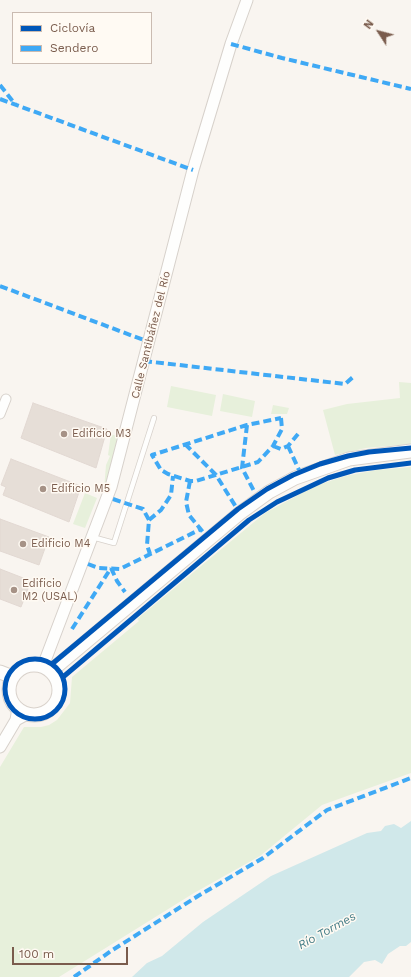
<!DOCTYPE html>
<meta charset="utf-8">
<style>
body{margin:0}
#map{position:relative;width:411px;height:977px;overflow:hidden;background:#f9f5f0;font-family:"Work Sans",sans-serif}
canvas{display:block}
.legend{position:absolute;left:12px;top:12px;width:140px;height:52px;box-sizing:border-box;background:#fffaf3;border:1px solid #cabbb1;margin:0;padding:5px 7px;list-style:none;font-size:12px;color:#7a5c4d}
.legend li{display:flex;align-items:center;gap:8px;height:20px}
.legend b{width:20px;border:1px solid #cabbb1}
.north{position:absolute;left:359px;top:12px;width:40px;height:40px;-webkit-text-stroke:3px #fffaf3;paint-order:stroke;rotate:306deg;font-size:11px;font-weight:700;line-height:16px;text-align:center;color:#7a5c4d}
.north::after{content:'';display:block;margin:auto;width:14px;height:18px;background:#7a5c4d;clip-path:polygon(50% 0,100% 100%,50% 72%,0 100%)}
.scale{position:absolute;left:12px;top:947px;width:116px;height:18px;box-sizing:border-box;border:2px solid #7a5c4d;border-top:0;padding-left:5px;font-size:12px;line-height:14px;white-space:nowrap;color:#7a5c4d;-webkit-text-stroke:3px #fffaf3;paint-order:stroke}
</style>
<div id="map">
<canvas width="411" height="977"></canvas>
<ul class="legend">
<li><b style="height:5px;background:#0057b8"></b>Ciclovía</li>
<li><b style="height:5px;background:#3fa9f5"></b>Sendero</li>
</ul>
<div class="north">N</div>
<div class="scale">100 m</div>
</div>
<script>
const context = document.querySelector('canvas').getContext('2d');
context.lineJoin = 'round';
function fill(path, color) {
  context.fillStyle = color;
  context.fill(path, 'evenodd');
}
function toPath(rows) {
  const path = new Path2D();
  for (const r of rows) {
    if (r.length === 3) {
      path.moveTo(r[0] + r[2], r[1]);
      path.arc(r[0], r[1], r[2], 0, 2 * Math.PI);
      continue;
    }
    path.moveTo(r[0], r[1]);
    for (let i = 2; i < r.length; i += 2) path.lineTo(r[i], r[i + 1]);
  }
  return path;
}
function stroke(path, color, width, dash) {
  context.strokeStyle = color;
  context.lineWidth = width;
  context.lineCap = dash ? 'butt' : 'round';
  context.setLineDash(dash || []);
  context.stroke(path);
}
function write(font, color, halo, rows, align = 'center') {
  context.font = font + ' "Work Sans",sans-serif';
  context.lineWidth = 3;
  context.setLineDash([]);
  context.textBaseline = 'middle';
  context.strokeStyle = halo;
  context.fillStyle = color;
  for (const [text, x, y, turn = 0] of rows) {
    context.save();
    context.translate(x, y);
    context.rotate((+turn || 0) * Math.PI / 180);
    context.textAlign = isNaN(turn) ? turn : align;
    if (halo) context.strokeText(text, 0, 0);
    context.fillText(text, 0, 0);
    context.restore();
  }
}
const green = toPath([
 [399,382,411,383,411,444,366,448,335,455,323,410,347,404,400,398],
 [171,386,216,395,212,416,167,407],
 [223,394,255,401,252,417,220,411],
 [273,405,289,408,287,414,271,414],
 [111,434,119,437,104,489,106,465,110,456,108,455],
 [411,467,411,773,322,805,260,856,194,893,59,977,0,977,0,767,24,727,41,727,49,725,57,720,70,703,72,677,139,621,137,619,265,513,315,486,345,476,376,470],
 [85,493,97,498,85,528,73,524]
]);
const water = toPath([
 [411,821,411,942,406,946,400,946,388,954,382,964,375,960,364,962,349,977,132,977,147,963,162,956,203,922,271,876,367,833,381,831,385,826,394,824,401,828]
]);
const building = toPath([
 [33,403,107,429,96,468,21,438,33,403],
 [11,459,81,486,69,522,3,495,6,487,1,485,11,459],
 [0,519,49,537,39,565,0,551,0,519],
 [0,569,31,581,21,607,0,599,0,569]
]);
const service = toPath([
 [92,537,114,543,154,418]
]);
const minor = toPath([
 [0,414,6,399]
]);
const tertiary = toPath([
 [43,666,111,487,193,170,231,44,247,0],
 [16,720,27,714],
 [0,747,16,720,18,708]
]);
const secondary = toPath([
 [34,690,25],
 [51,671,240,513,269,492,295,478,349,459,411,451],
 [0,672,13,677]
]);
const quiet = toPath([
 [231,44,282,58,411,89],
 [0,85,15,104],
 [0,99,193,170],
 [0,286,149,342],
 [144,361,345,384,353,377],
 [281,418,282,429,273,446,258,462,196,481,190,481,168,474,161,470,152,455,247,425,281,418],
 [247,425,242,468,255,493],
 [185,444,216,475,236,507],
 [273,446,281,449,288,446,298,434],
 [288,446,299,470],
 [190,481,186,502,189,515,203,532],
 [113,499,143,509,149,520,147,545,150,554],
 [149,520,161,510,171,495,173,476],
 [88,564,98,568,120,569,201,529],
 [111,568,117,581,125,592],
 [72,629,111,568],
 [74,977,111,951,198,896,263,858,327,810,411,778]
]);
const cycleway = toPath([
 [35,689,30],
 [52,664,238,509,267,489,293,475,320,464,348,456,369,452,411,448],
 [63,677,249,520,277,502,328,478,355,470,411,463]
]);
const markers = [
 [64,434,4,"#a69286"],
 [43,489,4,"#a69286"],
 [23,544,4,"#a69286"],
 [14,590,4,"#a69286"]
];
const streetNames = [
 ["Calle Santibáñez del Río",151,335,-76]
];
const poiNames = [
 ["Edificio M3",72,434],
 ["Edificio M5",51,489],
 ["Edificio M4",31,544],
 ["Edificio",22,584],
 ["M2 (USAL)",22,597]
];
const waterNames = [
 ["Río Tormes",327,931,-29]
];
fill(green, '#e7f0db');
fill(water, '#d0e8ea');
fill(building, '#e6ded7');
stroke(building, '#e2d8d2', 1);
stroke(service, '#d7d1cb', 6);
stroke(minor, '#d7d1cb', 11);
stroke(tertiary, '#d7d1cb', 13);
stroke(secondary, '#d9d2cb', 15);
stroke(service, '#fefefd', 4.5);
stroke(minor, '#fefefd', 9);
stroke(tertiary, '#fefefd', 11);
stroke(secondary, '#fefefd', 13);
stroke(quiet, '#3fa9f5', 4, [8, 4]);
stroke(cycleway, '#0057b8', 5);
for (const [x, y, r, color] of markers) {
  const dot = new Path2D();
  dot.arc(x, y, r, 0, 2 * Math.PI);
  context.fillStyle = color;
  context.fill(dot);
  stroke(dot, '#fffaf3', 1.5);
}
write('11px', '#7a5c4d', '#fffaf3', streetNames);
write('11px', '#7a5c4d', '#fffaf3', poiNames, 'left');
write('italic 12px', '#437c86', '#fffaf3', waterNames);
</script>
